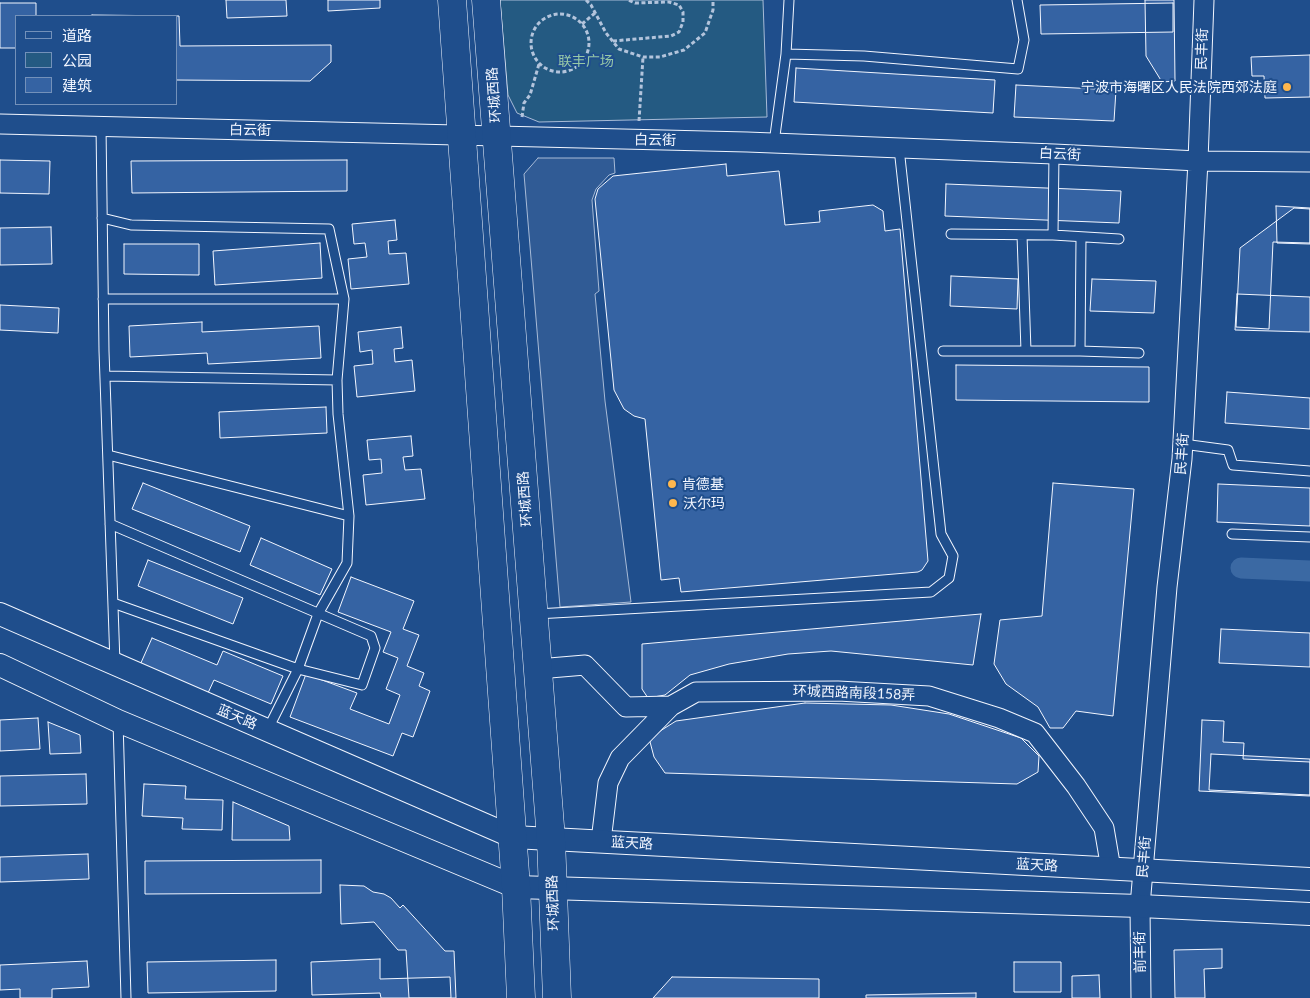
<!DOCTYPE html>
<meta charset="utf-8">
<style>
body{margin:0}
#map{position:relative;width:1310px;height:998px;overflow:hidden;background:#1f4e8c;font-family:Lato,"Noto Sans SC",sans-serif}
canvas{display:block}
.legend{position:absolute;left:15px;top:15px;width:162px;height:90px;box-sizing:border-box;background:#1f4e8c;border:1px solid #7391ba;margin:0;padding:6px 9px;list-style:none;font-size:15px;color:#f2f6ff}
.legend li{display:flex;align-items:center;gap:10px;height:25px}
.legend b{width:25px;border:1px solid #7391ba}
</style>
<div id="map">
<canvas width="1310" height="998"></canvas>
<ul class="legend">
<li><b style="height:6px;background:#1f4e8c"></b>道路</li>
<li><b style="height:14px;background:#245a82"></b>公园</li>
<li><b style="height:14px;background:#3563a3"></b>建筑</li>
</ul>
</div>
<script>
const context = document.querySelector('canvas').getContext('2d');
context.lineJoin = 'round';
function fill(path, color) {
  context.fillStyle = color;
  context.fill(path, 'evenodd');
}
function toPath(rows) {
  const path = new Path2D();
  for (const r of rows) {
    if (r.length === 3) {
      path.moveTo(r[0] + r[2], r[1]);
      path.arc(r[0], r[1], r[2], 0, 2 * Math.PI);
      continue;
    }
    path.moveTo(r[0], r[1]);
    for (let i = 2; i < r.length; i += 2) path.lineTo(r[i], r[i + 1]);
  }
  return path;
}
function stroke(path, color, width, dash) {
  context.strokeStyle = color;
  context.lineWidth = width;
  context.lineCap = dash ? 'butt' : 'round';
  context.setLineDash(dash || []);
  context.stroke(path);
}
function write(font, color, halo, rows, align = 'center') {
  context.font = font + ' Lato,"Noto Sans SC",sans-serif';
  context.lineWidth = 4;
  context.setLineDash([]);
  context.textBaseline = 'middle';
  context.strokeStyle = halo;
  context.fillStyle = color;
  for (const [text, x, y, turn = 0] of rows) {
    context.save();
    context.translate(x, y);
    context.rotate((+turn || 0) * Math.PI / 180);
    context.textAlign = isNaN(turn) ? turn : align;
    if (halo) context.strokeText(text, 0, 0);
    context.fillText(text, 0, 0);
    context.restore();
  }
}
const green = toPath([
 [500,0,763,0,767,117,539,122,517,113,508,95,500,0]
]);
const parking = toPath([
 [538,158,614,158,615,173,609,175,596,189,592,200,599,291,595,294,605,401,631,602,560,607,524,174,538,158]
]);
const canal = toPath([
 [1241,568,1310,571]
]);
const building = toPath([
 [226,0,286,0,287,16,227,18,226,0],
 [328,0,380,0,380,8,328,11,328,0],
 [1145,0,1174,0,1175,81,1162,82,1146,56,1145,0],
 [0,3,36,3,36,16,16,16,16,48,0,48,0,3],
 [1173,3,1173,32,1041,34,1040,5,1173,3],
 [92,15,179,16,180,46,331,45,331,62,310,81,176,80,176,16,92,16,92,15],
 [1310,55,1310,97,1265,98,1264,76,1252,76,1251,57,1310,55],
 [796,68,995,80,993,113,794,102,796,68],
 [1016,85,1116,90,1114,121,1014,117,1016,85],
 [0,160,50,161,49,194,0,193,0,160],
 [347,160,347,191,132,193,131,161,347,160],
 [726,164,727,176,779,171,785,225,820,222,819,211,873,205,883,211,885,231,900,229,928,561,922,570,918,572,681,592,679,578,661,580,645,419,634,416,624,409,614,390,595,199,598,189,613,176,726,164],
 [946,184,1121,191,1119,223,945,216,946,184],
 [1276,206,1310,208,1310,244,1277,243,1276,206],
 [1294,208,1310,209,1310,243,1273,242,1269,329,1236,327,1240,248,1294,208],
 [395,220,397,240,388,241,389,254,406,253,409,284,351,289,348,259,367,257,365,243,354,244,352,224,395,220],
 [51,227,52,264,0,265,0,228,51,227],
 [320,243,322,278,215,285,213,251,320,243],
 [124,244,199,244,199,275,124,274,124,244],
 [951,276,1018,279,1017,309,950,306,951,276],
 [1092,279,1156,281,1154,313,1090,311,1092,279],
 [1237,294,1310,297,1310,332,1235,330,1237,294],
 [0,305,59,308,58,333,0,330,0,305],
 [202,322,202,332,319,326,321,358,208,364,207,353,130,357,129,326,202,322],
 [401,327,403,348,394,349,395,362,412,360,415,391,357,397,354,366,373,364,372,350,360,352,358,332,401,327],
 [956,365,1149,367,1149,402,956,400,956,365],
 [1227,392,1310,398,1310,429,1225,423,1227,392],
 [326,407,327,433,220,438,219,412,326,407],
 [411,436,413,456,403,457,405,470,421,469,425,499,366,505,363,475,382,473,381,459,369,460,367,440,411,436],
 [143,483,250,526,240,552,132,509,143,483],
 [1053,483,1134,489,1113,716,1076,711,1063,728,1050,728,1038,707,1006,684,994,664,1000,620,1042,616,1053,483],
 [1218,484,1310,488,1310,526,1217,522,1218,484],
 [261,538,332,569,320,595,250,565,261,538],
 [148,560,243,598,233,624,138,586,148,560],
 [351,577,414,601,403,629,419,635,407,666,424,673,419,686,430,691,413,737,402,733,393,756,290,717,306,674,357,693,350,709,389,724,400,695,386,689,398,658,383,652,391,632,338,612,351,577],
 [981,614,973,665,831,651,788,654,729,664,690,675,665,695,648,698,642,689,642,644,981,614],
 [1221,629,1310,633,1310,667,1219,663,1221,629],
 [152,638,217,665,223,651,283,676,271,704,214,680,208,693,140,665,152,638],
 [805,703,891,705,949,714,1021,738,1039,756,1038,772,1017,784,665,773,654,757,649,738,676,721,805,703],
 [38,718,40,749,0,751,0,720,38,718],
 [1202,720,1224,721,1223,742,1244,743,1243,759,1310,762,1310,796,1199,791,1202,720],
 [48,722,80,735,81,753,50,754,48,722],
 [1211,754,1310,759,1310,795,1209,790,1211,754],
 [86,774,87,804,0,806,0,776,86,774],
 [144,784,186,786,185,799,223,800,222,830,182,829,183,818,142,816,144,784],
 [233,802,289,826,290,840,232,840,233,802],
 [88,854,89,879,0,882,0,857,88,854],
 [321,860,321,893,145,894,145,861,321,860],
 [340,885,364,886,373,892,384,894,391,898,400,908,403,905,445,951,454,951,456,998,409,998,406,950,398,950,374,922,341,924,340,885],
 [1222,949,1222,968,1204,969,1205,998,1175,998,1174,950,1222,949],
 [380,959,380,979,450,977,451,998,381,998,380,993,312,995,311,962,380,959],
 [276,960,276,991,148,993,147,962,276,960],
 [87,961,89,987,52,989,52,998,20,998,20,989,0,990,0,965,87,961],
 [1014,962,1061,962,1061,992,1014,992,1014,962],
 [1099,975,1100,998,1072,998,1072,976,1099,975],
 [672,977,819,979,819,998,653,998,672,977],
 [976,993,976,998,866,998,866,995,976,993]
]);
const path = toPath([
 [586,0,591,5,606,33,619,49,643,57,660,57,684,50,705,33,713,10,713,0],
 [560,43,29],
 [582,24,595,13],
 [613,41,671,36,679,32,683,22,683,12,679,5,669,2,635,3,628,0],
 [522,117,524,103,530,95,539,64],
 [639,121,643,57]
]);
const service = toPath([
 [786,54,789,0],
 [101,126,104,351,115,663],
 [774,143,786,54,864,56,1018,69,1024,40,1017,0],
 [102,218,131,225,329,229,344,299,337,380,338,414,349,516],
 [951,234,1053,235,1054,154],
 [1022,235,1026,351],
 [1053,235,1119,239],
 [103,299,344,299],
 [943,351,1080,351,1139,353],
 [1080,351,1081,238],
 [105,376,337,380],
 [1183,444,1228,450,1233,465,1310,471],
 [108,455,349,516,347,563,318,614,298,669,268,729],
 [110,524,371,636,375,648,362,685,298,669,113,603],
 [1232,534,1310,537],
 [536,614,931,592,949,578,953,556,941,534,899,148],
 [118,721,126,998]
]);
const minor = toPath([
 [0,124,747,142,1054,154,1198,161,1310,162],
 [538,669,585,665,626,707,671,706],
 [601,841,608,783,620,758,671,706,696,692,838,691,929,696,999,718,1035,733,1076,786,1104,828,1111,869],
 [1141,998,1140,906,1167,587,1182,459,1198,161,1204,0]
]);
const tertiary = toPath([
 [0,614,513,837,1310,879],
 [0,665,118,721,516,887,1140,906,1310,914]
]);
const primary = toPath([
 [452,0,516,887,521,998],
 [486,0,551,839,557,998]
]);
const markers = [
 [1287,87,5,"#ffb74d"],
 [672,484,5,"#ffb74d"],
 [673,503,5,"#ffb74d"]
];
const streetNames = [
 ["民丰街",1202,49,-88],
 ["环城西路",494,95,-94],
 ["白云街",250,130,1],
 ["白云街",655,140,1],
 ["白云街",1060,154,3],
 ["民丰街",1182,454,-86],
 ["环城西路",525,499,-94],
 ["环城西路南段158弄",854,693,2],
 ["蓝天路",237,717,23],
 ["蓝天路",632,843,3],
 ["民丰街",1144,857,-85],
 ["蓝天路",1037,865,3],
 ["环城西路",553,903,-92],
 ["前丰街",1140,952,-91]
];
const parkNames = [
 ["联丰广场",586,61]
];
const poiNames = [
 ["宁波市海曙区人民法院西郊法庭",1277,87,"right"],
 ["肯德基",682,484],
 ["沃尔玛",683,503]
];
fill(green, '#245a82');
stroke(green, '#a8bbd7', 1);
fill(parking, '#305b95');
stroke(parking, '#a8bbd7', 1);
stroke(canal, '#3b69a3', 21);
fill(building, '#3563a3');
stroke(building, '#f2f6ff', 1);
stroke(service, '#f2f6ff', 11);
stroke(minor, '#f2f6ff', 21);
stroke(tertiary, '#f2f6ff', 24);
stroke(primary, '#f2f6ff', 29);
stroke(path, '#b3c4dc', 3, [4, 2.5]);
stroke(service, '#1f4e8c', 9);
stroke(minor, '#1f4e8c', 19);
stroke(tertiary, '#1f4e8c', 22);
stroke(primary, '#1f4e8c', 28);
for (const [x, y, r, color] of markers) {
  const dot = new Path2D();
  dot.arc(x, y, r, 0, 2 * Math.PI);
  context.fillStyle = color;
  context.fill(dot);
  stroke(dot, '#1f4e8c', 2);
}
write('14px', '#f2f6ff', '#1f4e8c', streetNames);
write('14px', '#97c8a6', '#1f4e8c', parkNames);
write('14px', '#f2f6ff', '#1f4e8c', poiNames, 'left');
</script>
